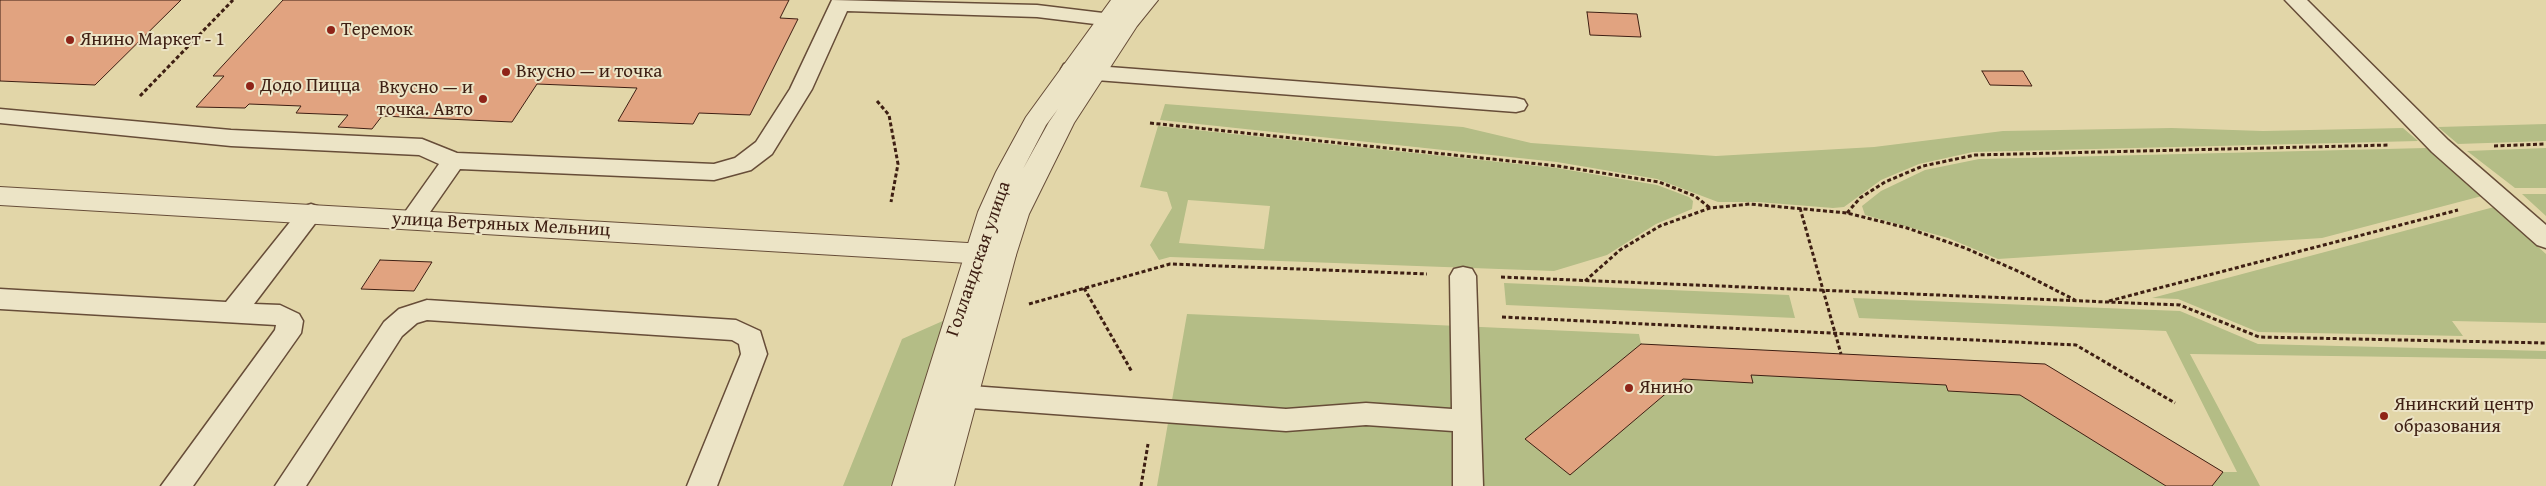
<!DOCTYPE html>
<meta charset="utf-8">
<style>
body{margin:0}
canvas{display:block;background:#e2d6a8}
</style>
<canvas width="2546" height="486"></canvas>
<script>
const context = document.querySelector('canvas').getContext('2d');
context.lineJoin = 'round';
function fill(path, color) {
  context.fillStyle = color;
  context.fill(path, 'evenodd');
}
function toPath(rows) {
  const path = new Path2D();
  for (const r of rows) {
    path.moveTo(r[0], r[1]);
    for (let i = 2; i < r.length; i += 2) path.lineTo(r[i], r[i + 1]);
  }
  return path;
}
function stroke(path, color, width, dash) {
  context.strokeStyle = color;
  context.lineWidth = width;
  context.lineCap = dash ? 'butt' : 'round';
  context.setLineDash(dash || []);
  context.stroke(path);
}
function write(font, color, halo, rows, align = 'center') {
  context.font = font + ' "Gentium Book Plus",serif';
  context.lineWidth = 4;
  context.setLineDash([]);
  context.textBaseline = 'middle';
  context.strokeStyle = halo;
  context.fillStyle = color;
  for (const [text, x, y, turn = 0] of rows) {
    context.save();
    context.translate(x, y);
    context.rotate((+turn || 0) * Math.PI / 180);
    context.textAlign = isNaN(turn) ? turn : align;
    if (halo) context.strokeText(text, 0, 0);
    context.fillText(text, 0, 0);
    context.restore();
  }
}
const green = toPath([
 [1165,104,1463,127,1531,143,1716,156,1874,147,2003,131,2172,128,2263,131,2403,128,2418,141,1973,152,1919,164,1881,180,1844,207,1833,208,1758,202,1718,202,1657,179,1557,162,1160,120],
 [2546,124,2546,141,2458,144,2438,127],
 [1158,126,1557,168,1657,185,1689,197,1693,201,1692,209,1656,224,1607,255,1554,271,1170,257,1159,260,1150,245,1172,208,1167,192,1140,187],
 [1188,200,1270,206,1264,249,1179,243],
 [2426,148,2482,196,2322,238,1998,259,1948,238,1865,215,1862,206,1881,191,1925,170,1979,159],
 [2546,148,2546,188,2515,188,2467,151],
 [2522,194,2546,194,2546,216],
 [2494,207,2546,254,2546,323,2452,321,2463,336,2258,332,2178,299,2152,298],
 [1504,283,1789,295,1795,318,1506,305],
 [1853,298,2180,311,2258,344,2546,351,2546,359,2190,354,2260,486,1157,486,1187,314,1639,334,1641,344,2045,364,2223,472,2237,472,2166,331,1859,318],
 [945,320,896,480,890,486,843,486,902,339]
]);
const building = toPath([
 [0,0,181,0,95,85,0,81,0,0],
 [283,0,789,0,780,18,798,19,750,115,699,113,693,124,618,121,637,88,537,84,512,122,382,116,372,129,338,127,348,115,296,113,301,106,249,104,245,108,196,107,224,76,213,76,283,0],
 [1587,12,1637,14,1641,37,1590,35,1587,12],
 [1982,71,2023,71,2032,86,1990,85,1982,71],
 [380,260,432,262,414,291,361,289,380,260],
 [1641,344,2045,364,2223,472,2212,486,2166,486,2020,395,1948,391,1946,385,1751,375,1753,383,1683,379,1570,475,1525,439,1641,344]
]);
const path = toPath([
 [140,96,233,0],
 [877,101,889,115,898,164,891,202],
 [1150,123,1558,166,1659,182,1695,196,1710,208],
 [2494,146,2546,144],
 [1800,208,1841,354],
 [1847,213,1860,198,1885,182,1923,166,1975,155,2390,145],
 [1501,277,2180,305,2259,337,2546,343],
 [1585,281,1620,250,1660,226,1710,208,1750,204,1847,213,1907,228,1965,248,2020,272,2075,300],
 [1084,288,1132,372],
 [2109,301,2458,210],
 [1029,304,1170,264,1427,274],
 [1502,317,2076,345,2175,403],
 [1141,486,1148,444]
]);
const service = toPath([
 [832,0,1037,5,1128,16,1135,17,1139,22,1135,27,1128,28,1037,17,847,11,812,89,772,154,751,170,714,180,460,169,421,225,412,228,403,225,400,219,439,164,419,155,231,146,0,123,0,109,231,130,422,139,457,153,714,164,735,158,756,142,790,89,832,0],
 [2285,0,2307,0,2448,140,2546,225,2546,248,2537,245,2432,152,2285,0],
 [1072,62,1096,66,1516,98,1524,100,1527,105,1524,110,1516,112,1096,80,1064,74,1061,69,1064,64,1072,62],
 [311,204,320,207,323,213,254,304,280,305,299,314,303,321,301,333,193,486,161,486,275,330,276,325,0,309,0,289,226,302,302,207,311,204],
 [1463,267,1472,269,1476,276,1483,486,1453,486,1453,431,1366,425,1286,431,944,406,934,403,930,395,934,387,944,384,1286,409,1366,403,1452,409,1450,276,1454,269,1463,267],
 [427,300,736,320,760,331,767,354,717,486,687,486,741,354,739,344,732,340,427,320,417,323,402,336,306,486,275,486,384,322,399,309,427,300]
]);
const minor = toPath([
 [0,187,1002,245,1012,248,1016,255,1012,262,1002,265,0,205,0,187]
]);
const tertiary = toPath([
 [1111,0,1158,0,1137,26,1074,123,1029,214,1016,255,954,486,892,486,978,212,996,172,1026,117,1111,0],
 [1058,109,1049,122,1023,169,1046,125,1058,109]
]);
const markers = [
 [331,30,5,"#8f2418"],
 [70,40,5,"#8f2418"],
 [506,72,5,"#8f2418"],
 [250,86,5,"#8f2418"],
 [483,99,5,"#8f2418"],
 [1629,388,5,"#8f2418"],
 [2384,416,5,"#8f2418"]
];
const poiNames = [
 ["Теремок",341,30],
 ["Янино Маркет - 1",80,40],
 ["Вкусно — и точка",516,72],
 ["Додо Пицца",260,86],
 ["Вкусно — и",473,88,"right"],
 ["точка. Авто",473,110,"right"],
 ["Янино",1639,388],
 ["Янинский центр",2394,405],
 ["образования",2394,427]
];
const streetNames = [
 ["улица Ветряных Мельниц",501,225,3],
 ["Голландская улица",979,259,-71]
];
fill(green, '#b4bd86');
fill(building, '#e1a380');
stroke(building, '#3e1f13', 1);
stroke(service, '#674d38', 3);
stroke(minor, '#674d38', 2);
stroke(tertiary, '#674d38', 2);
stroke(path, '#3e1f13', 3, [4, 2.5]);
fill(service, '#ece4c6');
fill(minor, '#ece4c6');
fill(tertiary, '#ece4c6');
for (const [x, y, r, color] of markers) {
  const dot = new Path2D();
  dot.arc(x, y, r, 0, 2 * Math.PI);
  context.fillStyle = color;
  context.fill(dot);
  stroke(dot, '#ece4c6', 2);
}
write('19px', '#3e1f13', '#ece4c6', poiNames, 'left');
write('19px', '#3e1f13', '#ece4c6', streetNames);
</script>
